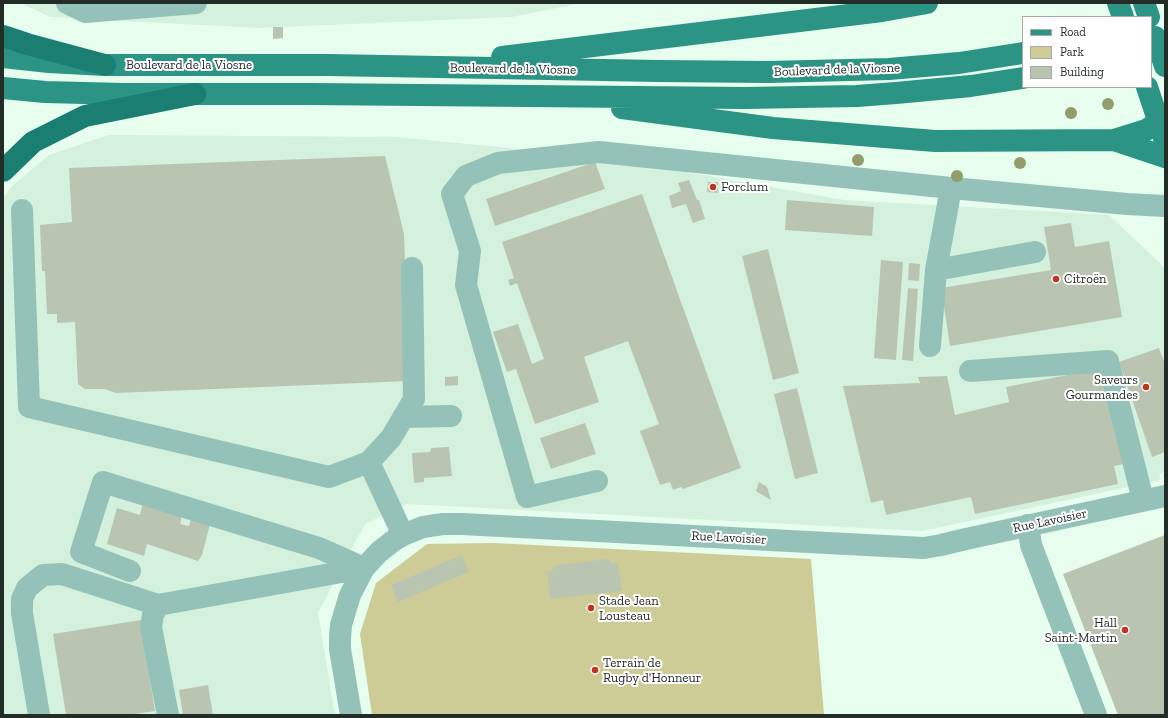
<!DOCTYPE html>
<meta charset="utf-8">
<style>
body{margin:0}
#map{position:relative;width:1168px;height:718px;overflow:hidden;background:#e7fdee;font-family:"Zilla Slab",serif}
canvas{display:block}
.frame{position:absolute;inset:0;border:4px solid #232c26;pointer-events:none}
.legend{position:absolute;left:1022px;top:16px;width:130px;height:72px;box-sizing:border-box;background:#fff;border:1px solid #a7aba8;margin:0;padding:5px 7px;list-style:none;font-size:12px;color:#232c26}
.legend li{display:flex;align-items:center;gap:8px;height:20px}
.legend b{width:20px;border:1px solid #a7aba8}
</style>
<div id="map">
<canvas width="1168" height="718"></canvas>
<div class="frame"></div>
<ul class="legend">
<li><b style="height:5px;background:#2c9484"></b>Road</li>
<li><b style="height:11px;background:#cdcc97"></b>Park</li>
<li><b style="height:11px;background:#bac5b1"></b>Building</li>
</ul>
</div>
<script>
const context = document.querySelector('canvas').getContext('2d');
context.lineJoin = 'round';
function fill(path, color) {
  context.fillStyle = color;
  context.fill(path, 'evenodd');
}
function toPath(rows) {
  const path = new Path2D();
  for (const r of rows) {
    path.moveTo(r[0], r[1]);
    for (let i = 2; i < r.length; i += 2) path.lineTo(r[i], r[i + 1]);
  }
  return path;
}
function stroke(path, color, width, dash) {
  context.strokeStyle = color;
  context.lineWidth = width;
  context.lineCap = dash ? 'butt' : 'round';
  context.setLineDash(dash || []);
  context.stroke(path);
}
function write(font, color, halo, rows, align = 'center') {
  context.font = font + ' "Zilla Slab",serif';
  context.lineWidth = 4;
  context.setLineDash([]);
  context.textBaseline = 'middle';
  context.strokeStyle = halo;
  context.fillStyle = color;
  for (const [text, x, y, turn = 0] of rows) {
    context.save();
    context.translate(x, y);
    context.rotate((+turn || 0) * Math.PI / 180);
    context.textAlign = isNaN(turn) ? turn : align;
    if (halo) context.strokeText(text, 0, 0);
    context.fillText(text, 0, 0);
    context.restore();
  }
}
const built = toPath([
 [21,3,581,3,511,17,259,28,50,17],
 [108,135,396,137,602,157,844,200,1109,215,1165,268,1165,472,1159,474,1161,480,922,531,407,504,365,524,318,613,335,715,3,715,3,199,11,187,49,155]
]);
const green = toPath([
 [494,543,811,559,824,715,372,715,360,634,376,583,427,544]
]);
const building = toPath([
 [273,27,283,27,283,38,273,39],
 [385,156,404,234,409,381,116,393,105,389,85,389,78,384,75,322,57,323,57,314,47,314,45,271,42,271,40,225,72,222,69,168],
 [595,162,605,189,495,226,486,199],
 [689,180,697,200,699,200,705,219,693,223,686,204,672,208,669,196,681,191,678,183],
 [708,182,718,182,718,193,707,192],
 [642,194,741,468,683,489,681,487,673,490,670,482,660,485,640,431,659,424,628,341,584,357,599,402,535,424,516,369,507,372,493,332,518,324,532,364,544,359,517,283,510,286,508,280,514,278,502,242],
 [787,200,874,207,872,236,785,230],
 [1071,223,1075,247,1109,241,1122,317,950,346,941,288,1051,270,1044,227],
 [768,249,799,373,773,380,742,256],
 [881,260,903,262,896,360,874,358],
 [909,263,920,264,919,281,908,280],
 [908,288,918,289,913,361,902,360],
 [1159,348,1165,364,1165,452,1152,457,1119,362],
 [1093,370,1096,384,1110,381,1128,463,1114,466,1118,484,975,514,971,497,886,515,883,500,871,503,843,386,920,383,918,377,947,376,955,415,1009,402,1006,387],
 [458,376,458,385,445,386,445,377],
 [797,388,818,473,795,479,774,394],
 [585,423,596,454,551,469,540,438],
 [449,447,452,476,424,478,424,482,414,483,412,453,430,452,431,448],
 [759,482,767,487,771,500,756,491],
 [143,502,182,515,180,524,189,526,191,518,210,524,202,555,198,561,147,544,144,556,107,544,117,508,140,515],
 [1165,535,1165,715,1118,715,1063,574],
 [462,555,469,572,398,602,391,585],
 [608,559,612,564,618,563,622,591,550,599,547,572,551,571,556,565],
 [141,620,155,711,128,715,66,715,53,634],
 [208,685,213,715,183,715,179,690]
]);
const minor = toPath([
 [67,3,85,12,196,3],
 [22,210,29,407,329,477,369,462,403,535],
 [936,270,1035,252],
 [930,346,936,270,951,188],
 [970,371,1108,361,1143,500],
 [403,417,451,416],
 [369,462,391,438,414,399,412,268],
 [597,481,527,497,466,285,470,251,452,194,466,176,498,163,599,152,951,188,1127,204,1165,206],
 [1028,525,1031,545,1096,715],
 [158,605,153,615,151,627,168,715],
 [39,715,22,613,22,599,27,588,43,575,62,574,158,605,364,568,319,548,103,482,81,552,130,571],
 [351,715,340,649,340,637,341,625,350,595,364,568,379,552,393,541,403,535,423,527,443,524,462,524,924,548,941,545,966,539,1165,496]
]);
const major = toPath([
 [1118,3,1123,17],
 [1144,3,1149,17],
 [3,57,49,62,105,65,329,65,658,71,769,72,889,69,959,63,1023,53],
 [502,57,882,11,927,3],
 [1147,87,1165,141],
 [3,88,45,92,123,94,310,94,745,98,857,96,896,93,971,86,1023,78],
 [622,108,773,128,935,141,1114,140,1165,157],
 [1114,140,1146,130,1165,118]
]);
const highway = toPath([
 [3,36,27,44,105,65],
 [3,171,33,142,85,116,195,94]
]);
const majorBridge = toPath([
 [1155,37,1165,66]
]);
const trees = [
 [1108,104],
 [1071,113],
 [858,160],
 [1020,163],
 [957,176]
];
const markers = [
 [713,187,4,"#c0341f"],
 [1056,279,4,"#c0341f"],
 [1146,387,4,"#c0341f"],
 [591,608,4,"#c0341f"],
 [1125,630,4,"#c0341f"],
 [595,670,4,"#c0341f"]
];
const streetNames = [
 ["Boulevard de la Viosne",189,65],
 ["Boulevard de la Viosne",513,69,1],
 ["Boulevard de la Viosne",837,70,-2],
 ["Rue Lavoisier",1050,521,-12],
 ["Rue Lavoisier",729,538,3]
];
const poiNames = [
 ["Forclum",721,187],
 ["Citroën",1064,279],
 ["Saveurs",1138,380,"right"],
 ["Gourmandes",1138,395,"right"],
 ["Stade Jean",599,601],
 ["Lousteau",599,616],
 ["Hall",1117,623,"right"],
 ["Saint-Martin",1117,638,"right"],
 ["Terrain de",603,663],
 ["Rugby d'Honneur",603,678]
];
fill(built, '#d4f1dd');
fill(green, '#cdcc97');
fill(building, '#bac5b1');
stroke(minor, '#94c2b8', 22);
stroke(major, '#2c9484', 22);
stroke(highway, '#1a7f71', 22);
stroke(majorBridge, '#2c9484', 22);
context.fillStyle = '#949c6d';
for (const [x, y] of trees) {
  context.beginPath();
  context.arc(x, y, 6, 0, 2 * Math.PI);
  context.fill();
}
for (const [x, y, r, color] of markers) {
  const dot = new Path2D();
  dot.arc(x, y, r, 0, 2 * Math.PI);
  context.fillStyle = color;
  context.fill(dot);
  stroke(dot, '#fff', 1.5);
}
write('13px', '#232c26', '#fff', streetNames);
write('13px', '#232c26', '#fff', poiNames, 'left');
</script>
